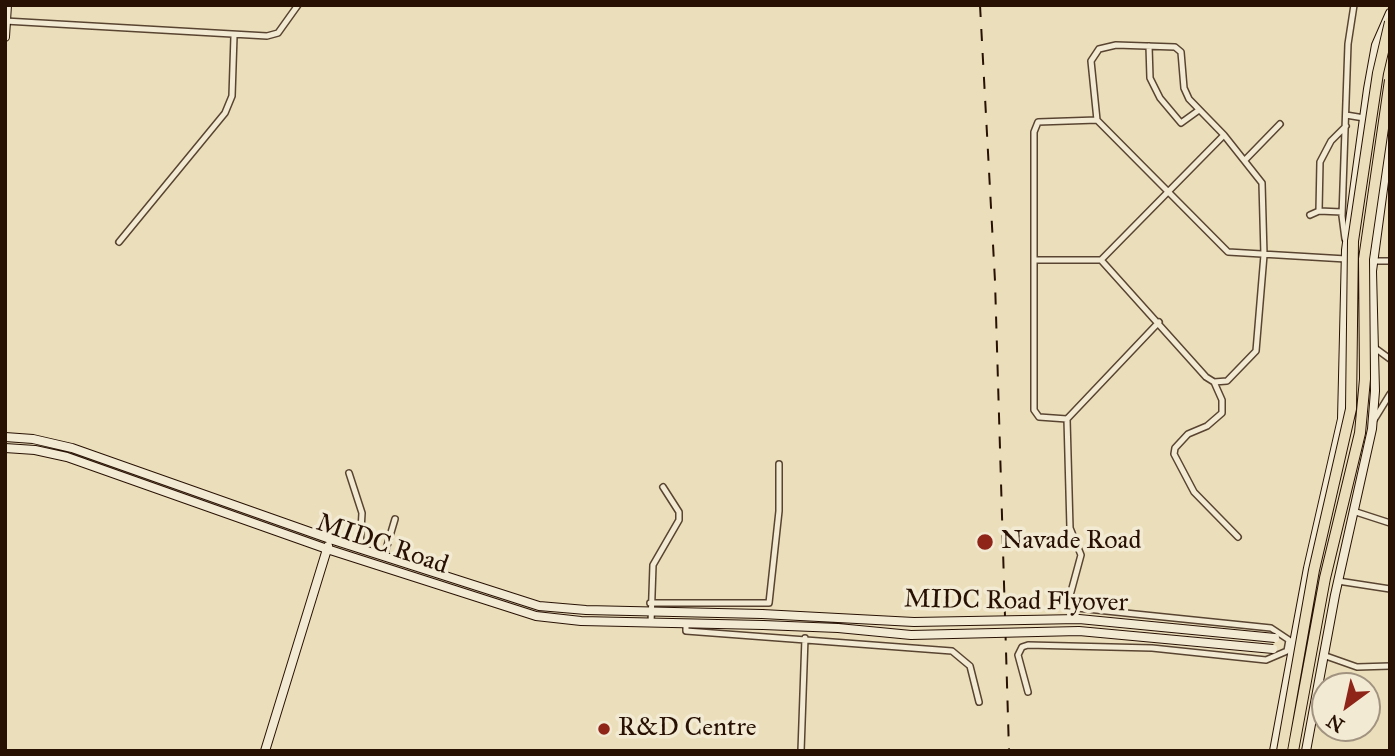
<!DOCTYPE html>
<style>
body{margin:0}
#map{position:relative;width:1395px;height:756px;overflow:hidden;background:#ebdfbb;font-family:"IM FELL Great Primer",serif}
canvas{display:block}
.frame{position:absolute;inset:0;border:7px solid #281103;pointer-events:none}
.north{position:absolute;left:1311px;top:672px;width:70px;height:70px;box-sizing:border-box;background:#f2ead3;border:2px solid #a19380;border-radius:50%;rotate:213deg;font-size:19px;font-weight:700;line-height:28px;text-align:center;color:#281103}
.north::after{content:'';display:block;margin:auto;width:24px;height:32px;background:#8f2418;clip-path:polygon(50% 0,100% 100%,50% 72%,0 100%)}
</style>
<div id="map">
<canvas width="1395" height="756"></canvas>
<div class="frame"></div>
<div class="north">N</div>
</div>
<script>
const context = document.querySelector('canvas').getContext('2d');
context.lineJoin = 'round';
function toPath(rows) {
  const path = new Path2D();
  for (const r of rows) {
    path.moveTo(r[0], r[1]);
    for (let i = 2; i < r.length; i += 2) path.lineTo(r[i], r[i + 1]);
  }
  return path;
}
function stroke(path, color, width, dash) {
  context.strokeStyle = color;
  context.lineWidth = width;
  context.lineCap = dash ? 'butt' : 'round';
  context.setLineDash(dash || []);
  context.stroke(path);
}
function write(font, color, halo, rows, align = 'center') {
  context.font = font + ' "IM FELL Great Primer",serif';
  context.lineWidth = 7;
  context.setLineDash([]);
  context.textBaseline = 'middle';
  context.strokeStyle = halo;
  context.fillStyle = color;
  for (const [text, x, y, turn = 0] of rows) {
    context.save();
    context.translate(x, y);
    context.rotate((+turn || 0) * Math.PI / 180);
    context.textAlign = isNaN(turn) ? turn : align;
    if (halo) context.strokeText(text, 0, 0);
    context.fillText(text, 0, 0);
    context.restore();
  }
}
const street = toPath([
 [5,21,267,36,278,33,298,5],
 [1149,46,1150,78,1160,98,1181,123,1199,110],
 [1346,115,1364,118],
 [1245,160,1280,124],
 [1319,211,1320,162,1331,141,1346,126],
 [1310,215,1319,211,1342,212],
 [1345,239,1342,216,1348,44,1354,5],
 [119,242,225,113,232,96,234,36],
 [1034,260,1101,260,1206,377,1214,382,1227,381,1256,351,1264,255,1262,183,1224,135,1189,99,1184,88,1181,52,1175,47,1116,45,1099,49,1091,61,1097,120],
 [1101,260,1224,135],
 [1370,261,1390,261],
 [1375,348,1390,359],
 [1214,382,1222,400,1222,413,1207,426,1188,434,1175,448,1174,454,1194,492,1238,537],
 [1067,419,1039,417,1034,410,1034,132,1038,122,1097,120,1228,252,1346,259],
 [1374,420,1390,394],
 [349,473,362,513,360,548],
 [1353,511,1390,523],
 [384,556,395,519],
 [1338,581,1390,589],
 [650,603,769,603,779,511,779,464],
 [651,623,653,565,679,520,679,512,663,487],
 [686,623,686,631,952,651,970,666,979,702],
 [1323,655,1357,667,1390,666],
 [1028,692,1018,655,1022,647,1028,645,1152,648,1266,660,1287,651,1289,640,1271,628,1077,608,1068,603,1081,555,1070,528,1067,419,1159,322],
 [801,751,805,638]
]);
const secondary = toPath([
 [5,37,7,5],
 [5,437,33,439,72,448,330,539,539,606,586,610,762,614],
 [5,448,35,450,67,457,327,549,536,616,581,621,763,625],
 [265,751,328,546],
 [1274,751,1308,568,1342,419,1346,250,1368,89,1376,45,1390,13],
 [1306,751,1335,595,1372,429,1375,391,1372,271,1390,137]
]);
const rail = toPath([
 [980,5,995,281,1009,751]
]);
const secondaryBridge = toPath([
 [762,614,914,622,1079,619,1275,638],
 [763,625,838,628,911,635,1079,631,1273,649]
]);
const highwayBridge = toPath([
 [1282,751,1314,570,1351,409,1353,241,1378,73,1390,22],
 [1293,751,1325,578,1360,433,1365,379,1364,259,1390,80]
]);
const markers = [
 [985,542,9,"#8f2418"],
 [604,729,7,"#8f2418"]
];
const poiNames = [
 ["Navade Road",1001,542],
 ["R&D Centre",618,729]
];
const streetNames = [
 ["MIDC Road",382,545,19],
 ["MIDC Road Flyover",1016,602,1]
];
stroke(street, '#594431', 8);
stroke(secondary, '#281103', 10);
stroke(street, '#f2ead3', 5);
stroke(secondary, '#f2ead3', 8);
stroke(rail, '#281103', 2, [12, 12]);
stroke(secondaryBridge, '#281103', 10, []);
stroke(highwayBridge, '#281103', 12, []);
stroke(secondaryBridge, '#f2ead3', 8);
stroke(highwayBridge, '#ebdfbb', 10);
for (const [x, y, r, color] of markers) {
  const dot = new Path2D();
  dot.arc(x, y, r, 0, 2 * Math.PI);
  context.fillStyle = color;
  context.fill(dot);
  stroke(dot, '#f2ead3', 2.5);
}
write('26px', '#281103', '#f2ead3', poiNames, 'left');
write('26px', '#281103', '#f2ead3', streetNames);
</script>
